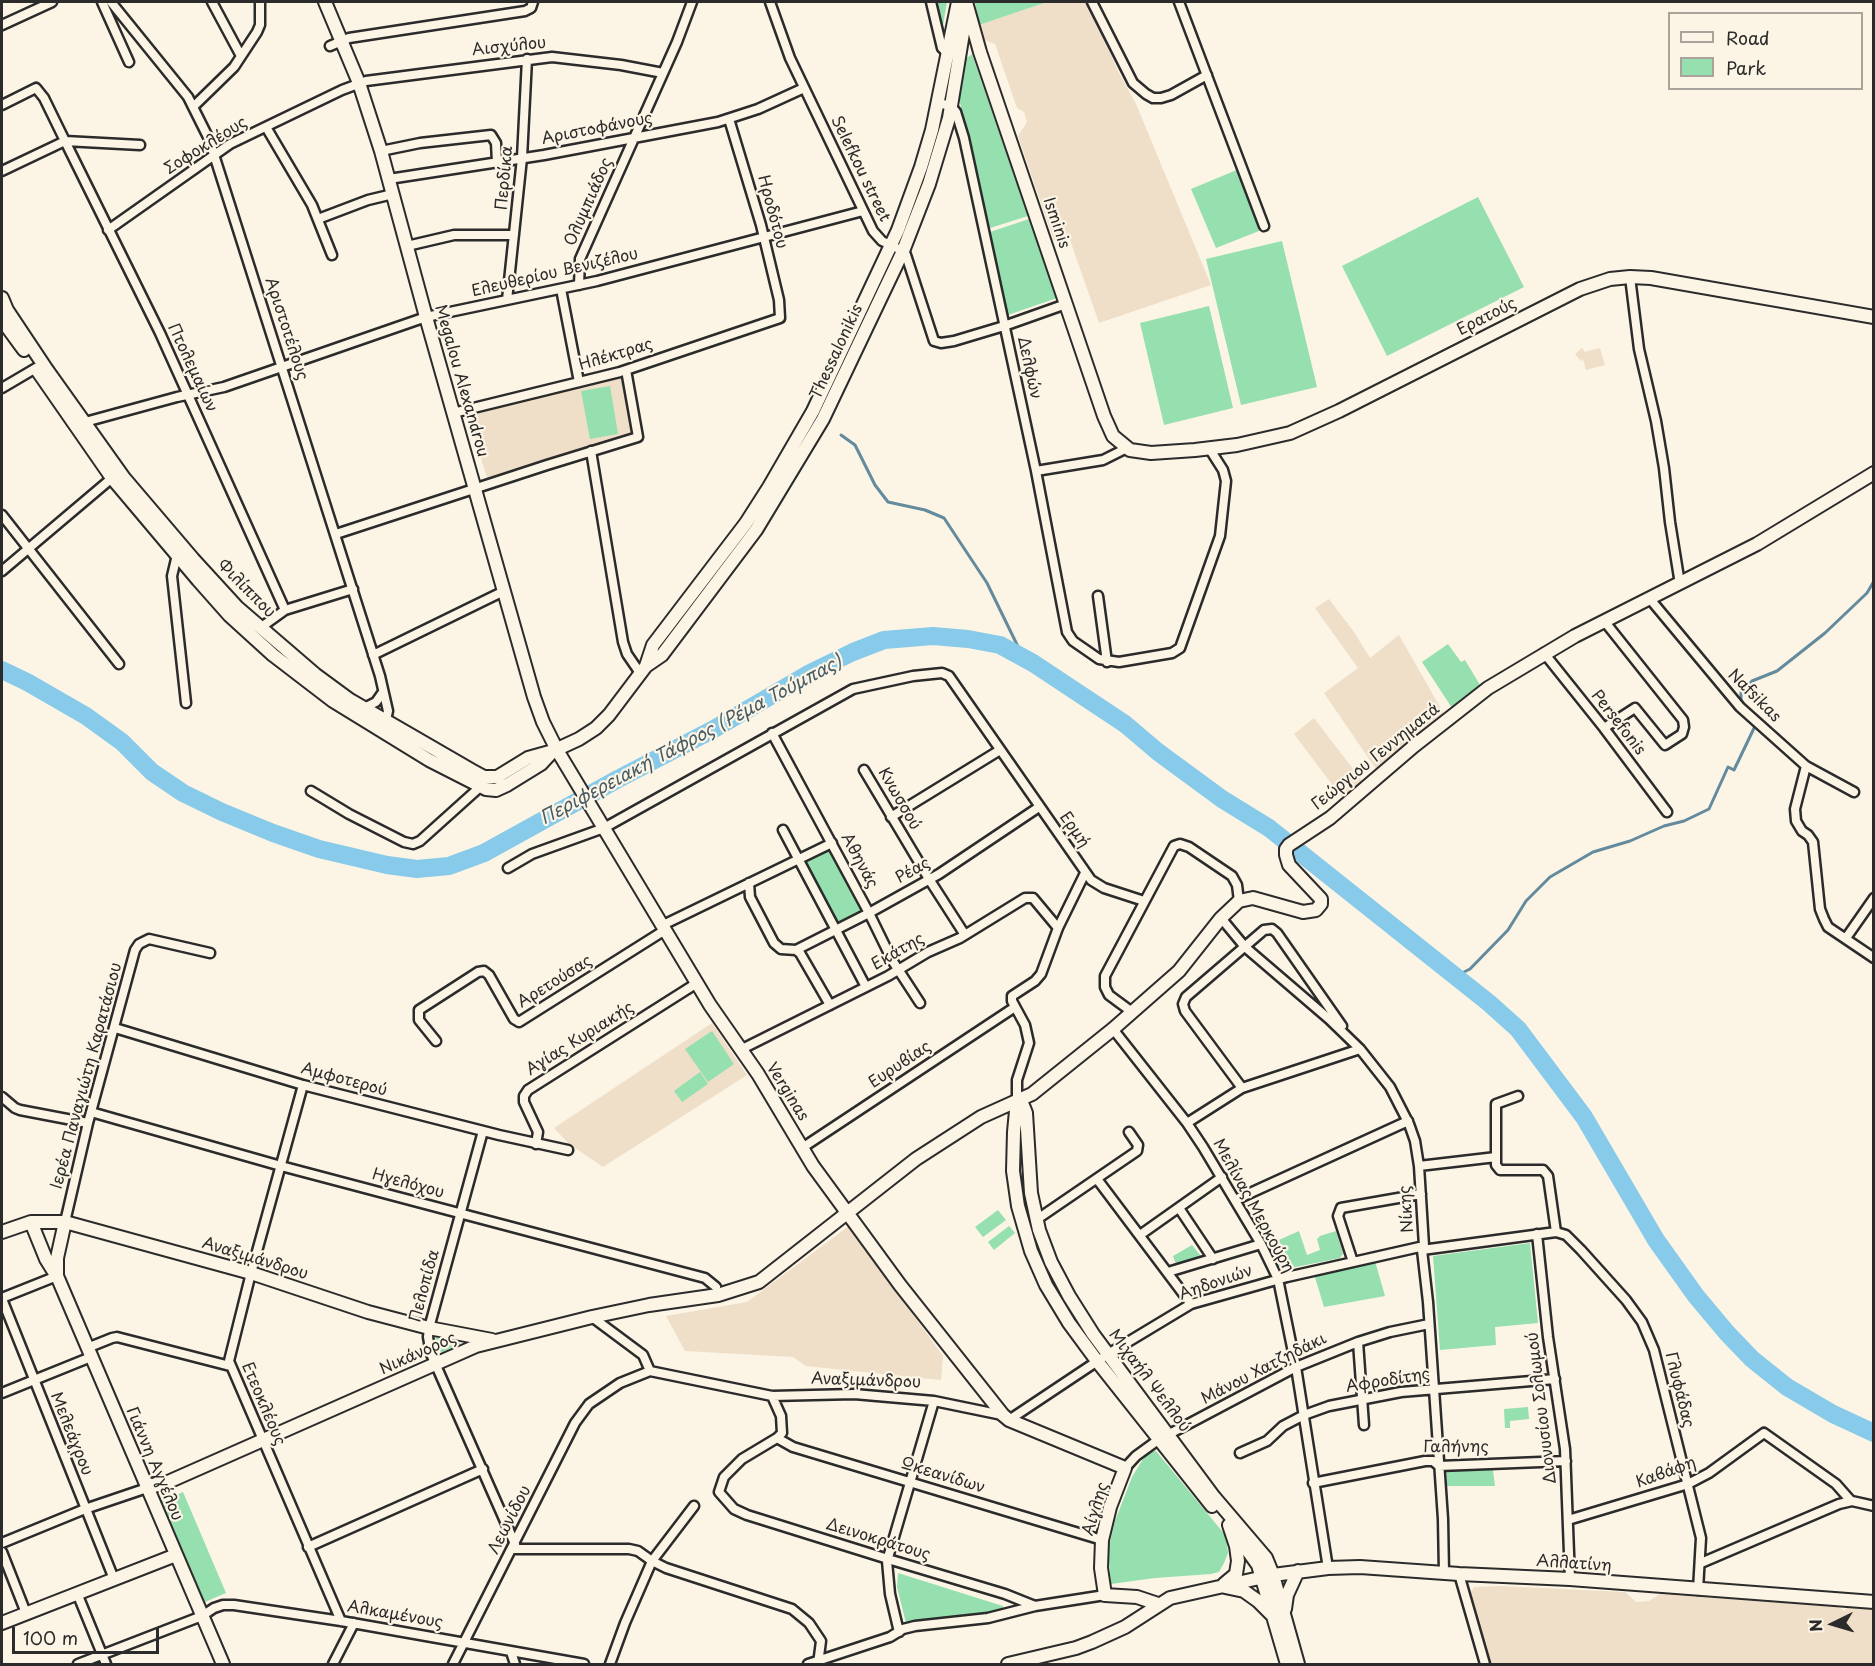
<!DOCTYPE html>
<meta charset="utf-8">
<style>
body{margin:0}
#map{position:relative;width:1875px;height:1666px;overflow:hidden;background:#fcf5e5;font-family:"Playpen Sans",sans-serif}
canvas{display:block}
.frame{position:absolute;inset:0;border:3px solid #2b2b2b;pointer-events:none}
.legend{position:absolute;left:1668px;top:12px;width:195px;height:78px;box-sizing:border-box;background:#fcf5e5;border:2px solid #a8a49b;margin:0;padding:8px 10px;list-style:none;font-size:18px;color:#2b2b2b}
.legend li{display:flex;align-items:center;gap:12px;height:30px}
.legend b{width:30px;border:2px solid #a8a49b}
.north{position:absolute;left:1803px;top:1594px;width:60px;height:60px;-webkit-text-stroke:4px #fcf5e5;paint-order:stroke;rotate:265deg;font-size:16px;font-weight:700;line-height:24px;text-align:center;color:#2b2b2b}
.north::after{content:'';display:block;margin:auto;width:21px;height:27px;background:#2b2b2b;clip-path:polygon(50% 0,100% 100%,50% 72%,0 100%)}
.scale{position:absolute;left:12px;top:1627px;width:147px;height:27px;box-sizing:border-box;border:3px solid #2b2b2b;border-top:0;padding-left:8px;font-size:18px;line-height:21px;white-space:nowrap;color:#2b2b2b;-webkit-text-stroke:4px #fcf5e5;paint-order:stroke}
</style>
<div id="map">
<canvas width="1875" height="1666"></canvas>
<div class="frame"></div>
<ul class="legend">
<li><b style="height:8px;background:#fcf5e5"></b>Road</li>
<li><b style="height:16px;background:#96dfae"></b>Park</li>
</ul>
<div class="north">N</div>
<div class="scale">100 m</div>
</div>
<script>
const context = document.querySelector('canvas').getContext('2d');
context.lineJoin = 'round';
function fill(path, color) {
  context.fillStyle = color;
  context.fill(path, 'evenodd');
}
function toPath(rows) {
  const path = new Path2D();
  for (const r of rows) {
    path.moveTo(r[0], r[1]);
    for (let i = 2; i < r.length; i += 2) path.lineTo(r[i], r[i + 1]);
  }
  return path;
}
function stroke(path, color, width, dash) {
  context.strokeStyle = color;
  context.lineWidth = width;
  context.lineCap = dash ? 'butt' : 'round';
  context.setLineDash(dash || []);
  context.stroke(path);
}
function write(font, color, halo, rows, align = 'center') {
  context.font = font + ' "Playpen Sans",sans-serif';
  context.lineWidth = 4.5;
  context.setLineDash([]);
  context.textBaseline = 'middle';
  context.strokeStyle = halo;
  context.fillStyle = color;
  for (const [text, x, y, turn = 0] of rows) {
    context.save();
    context.translate(x, y);
    context.rotate((+turn || 0) * Math.PI / 180);
    context.textAlign = isNaN(turn) ? turn : align;
    if (halo) context.strokeText(text, 0, 0);
    context.fillText(text, 0, 0);
    context.restore();
  }
}
const built = toPath([
 [1047,2,1087,2,1119,73,1136,104,1211,285,1099,323,1069,237,1054,241,1018,136,1027,122,1024,112,1017,108,995,44,984,40,979,25],
 [1582,348,1585,352,1600,348,1605,365,1586,370,1583,359,1581,361,1575,354],
 [622,374,633,433,487,478,467,413],
 [1329,599,1354,632,1370,658,1399,635,1444,714,1376,769,1324,693,1358,668,1315,608],
 [1314,718,1363,782,1343,799,1294,734],
 [712,1023,747,1075,603,1167,568,1143,554,1128],
 [849,1226,943,1356,941,1380,815,1367,806,1366,793,1357,685,1351,666,1316,747,1302],
 [1501,1586,1625,1592,1636,1602,1649,1601,1660,1594,1838,1607,1845,1611,1847,1607,1873,1609,1873,1664,1488,1664,1470,1593,1474,1587]
]);
const green = toPath([
 [934,2,947,2,943,26,939,25],
 [975,2,1037,2,1044,3,979,25],
 [972,54,1028,216,987,229,959,98,964,60],
 [1239,169,1264,229,1216,248,1191,189],
 [1478,197,1524,287,1387,356,1342,266],
 [1029,219,1057,298,1005,316,987,233],
 [1282,241,1317,387,1241,405,1206,259],
 [1209,306,1233,408,1164,425,1140,323],
 [610,386,618,434,590,439,581,391],
 [1448,644,1461,662,1465,660,1480,685,1452,708,1422,662],
 [830,850,863,913,837,926,804,864],
 [712,1031,734,1064,708,1082,685,1049],
 [700,1072,708,1084,682,1102,674,1091],
 [998,1210,1006,1220,983,1237,975,1227],
 [1009,1226,1015,1233,994,1250,988,1242],
 [1299,1231,1307,1255,1320,1250,1317,1239,1320,1236,1336,1231,1343,1254,1340,1258,1281,1270,1270,1244],
 [1530,1243,1538,1323,1495,1327,1496,1345,1440,1350,1433,1256],
 [1192,1245,1204,1260,1177,1267,1173,1256],
 [1375,1261,1385,1296,1324,1307,1314,1274],
 [435,1337,461,1343,441,1353],
 [1528,1407,1529,1419,1510,1421,1510,1428,1505,1428,1504,1409],
 [1156,1451,1226,1536,1228,1553,1224,1563,1219,1572,1211,1574,1155,1578,1111,1584,1108,1551,1115,1521,1132,1477,1143,1459,1150,1452],
 [1492,1463,1495,1486,1447,1486,1446,1468],
 [183,1492,226,1593,205,1602,162,1501],
 [898,1573,1003,1606,1002,1611,906,1623,897,1587]
]);
const stream = toPath([
 [841,435,855,445,875,485,888,502,925,510,944,518,987,583,1024,659],
 [1746,708,1741,700,1741,692,1752,681,1777,671,1825,633,1867,593,1874,581],
 [1456,976,1470,969,1508,930,1526,901,1550,877,1593,852,1630,841,1664,826,1684,821,1709,809,1728,767,1734,770,1756,724]
]);
const river = toPath([
 [2,670,27,682,86,716,122,742,152,772,183,793,222,812,273,833,319,849,387,865,417,869,449,866,484,853,618,779,714,729,810,673,853,652,884,640,933,636,968,639,1000,645,1033,663,1125,724,1158,752,1222,799,1269,828,1489,1003,1518,1029,1584,1117,1656,1240,1696,1296,1727,1333,1752,1359,1787,1387,1833,1414,1874,1433]
]);
const street = toPath([
 [102,2,129,62],
 [111,2,188,97,209,139,380,676,388,711,386,720],
 [212,2,241,56],
 [770,2,790,58,873,231,882,241,903,251,906,255,934,341,941,343,954,341,1004,326,1066,304],
 [931,2,942,48,947,53],
 [1092,2,1133,83,1146,94,1153,98,1161,98,1171,95,1207,75],
 [1179,2,1264,226],
 [2,25,52,2],
 [330,46,349,38,525,11,531,8,533,2],
 [938,103,951,106,956,112,964,138,1036,471,1067,632,1073,641,1099,659,1119,662,1172,653,1180,648,1220,536,1226,481,1223,470,1209,448],
 [2,105,36,88,44,98,65,141,140,145],
 [193,107,234,67,257,32,260,25,260,2],
 [266,127,312,205,332,255],
 [381,151,420,143,491,135,496,143,497,162],
 [2,171,65,141,160,333,285,610],
 [389,179,544,155,718,122,758,109,804,88],
 [318,219,368,200,393,194],
 [108,230,230,144,342,90,366,81,552,57,621,65,663,73],
 [407,246,454,235,514,235],
 [1630,277,1639,349,1656,421,1664,468,1670,522,1680,584],
 [579,285,580,259,677,42,692,2],
 [561,289,579,382],
 [507,300,522,158,527,59],
 [2,388,36,368],
 [453,413,620,372,780,318,779,300,761,225,729,119],
 [85,422,177,397,224,387,426,317,597,281,863,211],
 [591,451,623,642,627,654,640,673],
 [1036,471,1103,460,1127,448],
 [2,515,119,664],
 [336,534,547,465,638,437,626,370],
 [177,555,172,576,186,703],
 [2,571,112,478],
 [1098,596,1107,662],
 [1650,599,1740,707,1806,766,1854,792],
 [260,628,285,610,353,589],
 [1544,653,1604,728,1667,812],
 [373,655,504,591],
 [364,708,376,702,383,692],
 [1604,728,1635,708,1665,745,1682,734,1684,727,1683,720,1605,622],
 [772,733,869,913,892,960,920,1003],
 [1806,766,1795,809,1796,821,1802,831,1808,835,1813,842,1820,909,1824,919,1828,927,1874,958],
 [864,770,929,879,965,935],
 [311,791,349,814,404,842,413,844,420,841,480,787],
 [891,817,1000,750],
 [783,830,866,987],
 [508,868,532,854,604,828,853,689,913,676,942,673,949,676,1091,880,1104,888,1144,901],
 [749,883,750,897,774,943,781,949,796,950,800,953,830,1005],
 [1221,918,1245,947,1329,1019,1360,1049,1390,1087,1409,1124,1415,1141,1419,1166,1424,1246,1422,1250,1428,1302,1443,1519,1444,1573],
 [663,925,832,843],
 [1846,938,1874,898],
 [796,950,869,913,939,874,1039,807],
 [1132,1012,1109,995,1105,987,1105,976,1174,846,1180,844,1189,847,1232,876,1237,885,1239,901],
 [115,1028,303,1085,499,1135,568,1150],
 [1113,1029,1187,1123,1203,1147,1261,1244,1278,1279,1296,1367,1328,1568],
 [436,1041,419,1020,419,1010,478,972,484,971,489,975,514,1019,519,1022,665,930],
 [740,1050,888,976,928,952,960,938,1025,898,1033,898,1058,928],
 [303,1085,251,1273,229,1361,341,1621],
 [1242,1088,1185,1011,1183,1004,1186,997,1264,930,1272,929,1277,933,1342,1026],
 [2,1097,15,1108,20,1110,88,1123],
 [1017,1100,1017,1080,1029,1043,1025,1025,1012,1001,1012,996,1035,981,1041,974,1058,928,1085,873],
 [91,1112,281,1166,705,1278,716,1287],
 [1187,1123,1242,1088,1360,1049],
 [483,1131,429,1328,428,1337,431,1354,515,1544],
 [536,1144,538,1132,524,1102,524,1096,528,1090,697,983],
 [802,1148,1015,1007],
 [1496,1157,1496,1104,1518,1096],
 [1419,1166,1496,1157,1496,1165,1500,1170,1543,1170,1548,1176,1556,1232,1422,1250],
 [1097,1179,1191,1304],
 [1235,1200,1408,1121],
 [1179,1208,1213,1259],
 [1036,1220,1137,1151,1138,1145,1129,1132],
 [65,1222,88,1123,135,950,139,944,149,939,210,953],
 [1556,1232,1566,1235,1581,1250,1626,1300,1642,1322,1654,1350,1701,1538,1698,1590],
 [1537,1234,1548,1337,1565,1449,1570,1579],
 [1140,1235,1222,1177],
 [1353,1262,1338,1216,1341,1208,1421,1194],
 [1168,1272,1261,1244],
 [2,1298,57,1276],
 [2,1299,114,1579],
 [592,1317,643,1355,650,1371],
 [1358,1342,1364,1425],
 [87,1348,112,1338,117,1337,230,1366],
 [2,1393,91,1357],
 [772,1396,781,1416,782,1433,777,1438,742,1459,724,1477,719,1492,734,1509,747,1515,888,1559,1005,1594,1035,1606],
 [1009,1420,1108,1354,1191,1304,1287,1277,1424,1246],
 [777,1438,793,1447,1102,1540],
 [1240,1453,1267,1441,1283,1426,1304,1415,1329,1406,1401,1392,1555,1379],
 [1125,1468,1136,1456,1158,1440,1296,1367,1358,1342,1390,1332,1429,1324],
 [1313,1483,1425,1461,1433,1461,1439,1466,1566,1461],
 [694,1506,652,1561,666,1568,792,1609,809,1623,821,1641,818,1664],
 [1568,1520,1688,1484,1709,1473,1764,1433,1836,1484,1851,1501],
 [2,1543,85,1509,147,1488],
 [308,1547,483,1469],
 [512,1549,629,1549,638,1551,652,1561,625,1623,610,1664],
 [2,1552,26,1613],
 [1701,1563,1839,1504,1852,1501,1874,1506],
 [1459,1574,1485,1664],
 [77,1593,106,1664],
 [899,1632,890,1594,887,1561,934,1401],
 [511,1652,515,1664],
 [78,1664,202,1616,214,1608,223,1605,234,1605,341,1621,584,1664],
 [333,1664,354,1623],
 [453,1664,575,1423,589,1404,620,1383,650,1371,772,1396,854,1394,934,1401,1002,1415],
 [808,1664,890,1637,903,1629,915,1626,988,1618,1035,1606,1105,1595]
]);
const secondary = toPath([
 [325,2,359,83,381,151,426,317,534,697,543,722,557,750,710,1005,758,1074,813,1166,900,1285,1003,1415,1009,1420,1125,1468,1110,1507,1102,1540,1101,1568,1105,1595,1137,1597,1158,1604],
 [966,2,980,52,1104,416,1113,436,1130,450,1151,453,1195,450,1237,445,1290,433,1339,411,1580,289,1610,279,1630,277,1651,278,1874,317],
 [2,298,7,310,47,370,124,478,193,559,237,607,316,675,350,700,471,770,484,777,497,777,528,758,553,751,579,739,596,728,609,715,646,666,653,645,746,523,769,487,813,411,898,230,921,167,932,130,958,2],
 [2,320,24,350],
 [37,370,112,478,198,580,229,615,273,655,333,701,429,760,486,789,496,790,507,785,541,764,553,751],
 [646,666,662,655,756,530,823,419,903,251,929,184,949,118,966,15],
 [1017,1100,1022,1103,1026,1113,1031,1193,1039,1230,1051,1262,1069,1296,1093,1334,1214,1497,1266,1558,1273,1575,1298,1664],
 [1017,1100,1014,1132,1013,1171,1018,1206,1031,1251,1046,1285,1069,1323,1097,1361,1212,1506],
 [31,1222,46,1259,56,1275],
 [65,1222,57,1258,57,1276,223,1664],
 [2,1232,31,1222,65,1222,251,1273,368,1312,429,1328,492,1340],
 [147,1488,168,1482,476,1346,592,1317,649,1305,718,1295,759,1282,916,1159,981,1117,1032,1094,1113,1029,1179,971,1221,918,1239,901,1253,898,1303,912,1316,910,1321,904,1321,899,1289,865,1286,855,1286,849,1289,845,1330,818,1414,746,1488,688,1575,636,1757,544,1874,473],
 [1240,1540,1258,1565,1287,1664],
 [1224,1584,1236,1574,1238,1561,1236,1546,1229,1525],
 [1225,1587,1244,1591,1258,1601,1271,1614],
 [1285,1609,1287,1595,1298,1571],
 [2,1623,176,1555],
 [1008,1664,1076,1648,1092,1642,1125,1627,1170,1598,1273,1575,1328,1568,1360,1567,1459,1574,1570,1579,1874,1602]
]);
const streetNames = [
 ["Αισχύλου",509,47,-6],
 ["Αριστοφάνους",597,129,-11],
 ["Σοφοκλέους",206,146,-32],
 ["Selefkou street",860,169,64],
 ["Περδίκα",505,178,-85],
 ["Ολυμπιάδος",589,202,-66],
 ["Ηροδότου",772,212,75],
 ["Isminis",1056,223,71],
 ["Ελευθερίου Βενιζέλου",555,273,-13],
 ["Ερατούς",1487,317,-27],
 ["Αριστοτέλους",286,329,72],
 ["Thessalonikis",837,352,-65],
 ["Ηλέκτρας",616,355,-17],
 ["Πτολεμαίων",192,368,65],
 ["Δελφών",1029,368,78],
 ["Megalou Alexandrou",461,381,74],
 ["Φιλίππου",246,589,45],
 ["Nafsikas",1754,696,45],
 ["Persefonis",1618,723,52],
 ["Γεώργιου Γεννηματά",1376,757,-39],
 ["Κνωσσού",899,799,60],
 ["Ερμή",1074,830,55],
 ["Αθηνάς",859,861,62],
 ["Ρέας",913,871,-29],
 ["Εκάτης",898,952,-30],
 ["Αρετούσας",555,982,-32],
 ["Αγίας Κυριακής",580,1039,-32],
 ["Ευρυβίας",900,1065,-34],
 ["Ιερέα Παναγιώτη Καρατάσιου",87,1076,-75],
 ["Αμφοτερού",344,1080,15],
 ["Verginas",787,1092,58],
 ["Ηγελόχου",408,1184,15],
 ["Μελίνας Μερκούρη",1253,1206,61],
 ["Νίκης",1407,1209,-94],
 ["Αναξιμάνδρου",255,1259,17],
 ["Αηδονιών",1216,1283,-19],
 ["Πελοπίδα",425,1286,-75],
 ["Νικάνορος",418,1354,-24],
 ["Μάνου Χατζηδάκι",1264,1369,-27],
 ["Αναξιμάνδρου",866,1381,2],
 ["Μιχαήλ Ψελλού",1149,1381,53],
 ["Αφροδίτης",1388,1381,-9],
 ["Γλυφάδας",1679,1390,76],
 ["Ετεοκλέους",263,1404,67],
 ["Διονυσίου Σολωμού",1542,1408,-97],
 ["Μελεάγρου",71,1434,68],
 ["Γαλήνης",1456,1448],
 ["Γιάννη Αγγέλου",154,1464,67],
 ["Καβάφη",1666,1473,-20],
 ["Ωκεανίδων",943,1476,17],
 ["Αίγλης",1096,1509,-73],
 ["Λεωνίδου",510,1520,-63],
 ["Δεινοκράτους",878,1540,17],
 ["Αλλατίνη",1574,1564,4],
 ["Αλκαμένους",395,1615,10]
];
const waterNames = [
 ["Περιφερειακή Τάφρος (Ρέμα Τούμπας)",691,741,-28]
];
fill(built, '#efdec8');
fill(green, '#96dfae');
stroke(stream, '#638a9d', 3);
stroke(river, '#88cae9', 18);
stroke(street, '#2b2b2b', 13);
stroke(secondary, '#2b2b2b', 16);
stroke(street, '#fcf5e5', 8);
stroke(secondary, '#fcf5e5', 12);
write('16px', '#2b2b2b', '#fcf5e5', streetNames);
write('italic 18px', '#475b64', '#fcf5e5', waterNames);
</script>
